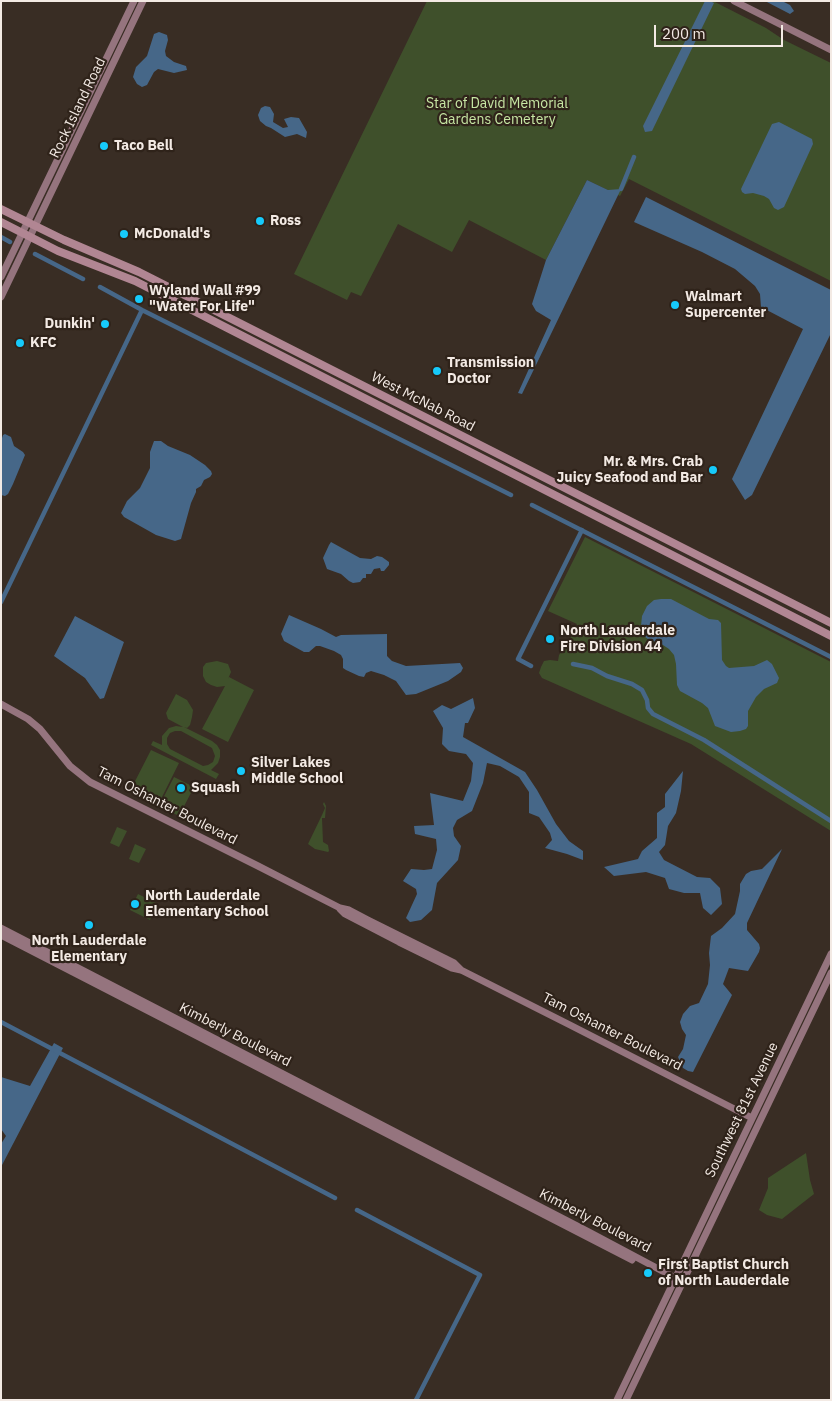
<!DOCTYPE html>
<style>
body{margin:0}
#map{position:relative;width:832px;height:1401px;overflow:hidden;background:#392d24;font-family:"IBM Plex Sans",sans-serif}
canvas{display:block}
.frame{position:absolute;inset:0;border:2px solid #f3eae4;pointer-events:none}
.scale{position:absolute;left:654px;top:25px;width:129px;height:22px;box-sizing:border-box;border:2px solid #f3eae4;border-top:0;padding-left:6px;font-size:15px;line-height:18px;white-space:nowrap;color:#f3eae4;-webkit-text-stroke:4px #2f231a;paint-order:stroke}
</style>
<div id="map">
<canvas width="832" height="1401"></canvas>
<div class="frame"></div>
<div class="scale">200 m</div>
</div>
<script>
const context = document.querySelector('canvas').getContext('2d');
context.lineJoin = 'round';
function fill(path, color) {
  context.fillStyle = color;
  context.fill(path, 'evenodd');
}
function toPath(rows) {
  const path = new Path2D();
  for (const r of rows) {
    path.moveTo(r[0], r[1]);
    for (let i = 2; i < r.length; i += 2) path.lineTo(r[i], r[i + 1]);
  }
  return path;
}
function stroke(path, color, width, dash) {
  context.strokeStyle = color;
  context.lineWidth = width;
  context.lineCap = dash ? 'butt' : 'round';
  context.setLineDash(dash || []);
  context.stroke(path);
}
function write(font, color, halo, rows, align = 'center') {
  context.font = font + ' "IBM Plex Sans",sans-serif';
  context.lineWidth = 4.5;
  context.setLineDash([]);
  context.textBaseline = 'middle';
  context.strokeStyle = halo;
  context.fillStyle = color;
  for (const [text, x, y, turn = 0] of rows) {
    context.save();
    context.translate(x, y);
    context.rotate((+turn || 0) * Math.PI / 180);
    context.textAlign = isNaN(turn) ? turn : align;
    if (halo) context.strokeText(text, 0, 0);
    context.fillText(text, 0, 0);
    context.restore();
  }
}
const green = toPath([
 [427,1,713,1,766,28,784,40,831,63,831,281,629,179,620,196,587,180,546,260,469,220,452,252,398,224,361,296,351,292,347,300,294,274],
 [585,537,831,662,831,831,691,744,542,678,539,673,541,667,544,661,550,660,558,661,559,655,567,645,577,624,548,611],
 [217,661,228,664,231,672,228,679,229,677,254,690,228,742,202,729,225,686,217,687,211,685,206,682,203,676,203,667,206,663],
 [176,694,187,700,193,710,192,717,190,725,187,728,184,727,212,741,217,745,220,750,220,757,218,763,211,770,219,774,216,779,151,745,153,741,162,745,162,736,169,728,176,726,183,727,168,719,166,713],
 [175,731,181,731,212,748,215,756,213,762,208,765,203,766,170,749,167,744,167,738,170,733],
 [151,750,179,763,158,805,130,791],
 [174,777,194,787,179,816,159,806],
 [324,802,326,806,325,818,322,818,323,842,328,845,329,851,328,852,315,849,308,844,322,815,325,808,323,804],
 [117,827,127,831,119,847,110,843],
 [135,844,146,849,139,863,129,859],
 [138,894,158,904,150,920,130,910],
 [806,1153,810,1180,814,1194,782,1219,767,1215,759,1210,768,1188,768,1178]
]);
const water = toPath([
 [705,1,710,1,714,3,652,131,645,132,643,126],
 [765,1,782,1,790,5,794,11,790,14],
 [159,32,167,35,168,40,165,51,166,56,174,62,186,66,187,70,174,73,158,69,154,72,147,85,142,87,137,84,133,77,136,67,147,56,154,34],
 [265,106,270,107,274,114,273,122,283,128,288,127,284,119,291,117,299,118,307,132,306,138,297,134,285,137,271,128,266,126,260,121,258,115,261,108],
 [779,122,812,139,813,144,784,207,778,210,774,208,769,199,764,196,753,193,745,194,742,192,741,189,772,124],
 [587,180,608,190,621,189,522,394,518,393,551,320,536,311,532,304,546,260],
 [646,197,831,290,831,333,752,495,745,500,732,479,803,329,761,307,760,294,755,286,735,269,702,252,634,222],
 [5,434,11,437,14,446,23,452,25,455,13,484,8,494,5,496,1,495,1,441,3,435],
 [154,441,161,441,168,446,190,455,205,465,211,471,212,474,210,477,204,480,201,486,196,489,196,492,191,503,181,539,175,541,156,535,124,517,121,513,127,501,140,488,150,468,150,452],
 [331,542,360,558,371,559,377,556,382,557,389,562,389,565,384,571,381,571,380,568,374,569,371,574,366,574,366,578,363,578,360,582,353,583,349,581,341,574,327,569,323,558,329,545],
 [661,599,671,599,709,619,718,620,721,623,722,660,726,666,729,668,754,666,767,660,772,664,779,678,777,683,764,689,756,697,748,711,748,726,746,729,740,731,731,732,715,726,708,708,702,703,680,691,677,685,676,664,674,655,669,649,660,643,649,640,644,636,641,626,642,616,647,606,654,600],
 [289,615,321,629,336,637,341,635,387,634,387,656,392,661,406,666,460,663,463,668,461,672,448,681,416,694,406,695,396,681,384,675,371,671,366,673,364,677,359,676,346,670,343,668,343,659,341,655,334,651,320,646,316,646,309,652,304,652,284,641,281,634],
 [75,616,124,642,104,698,100,699,85,678,54,656],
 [473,698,475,708,468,723,465,723,463,737,525,772,537,790,556,824,569,841,583,851,583,860,567,854,545,848,552,840,550,833,539,817,529,813,529,792,519,777,500,766,487,763,483,783,472,811,457,820,453,828,454,836,461,846,458,860,437,883,432,910,421,920,410,922,406,918,417,894,416,889,403,881,411,869,424,870,432,869,437,850,436,839,415,834,414,826,434,825,430,793,463,801,471,781,473,763,466,754,449,751,442,744,443,728,433,711,442,705,451,709],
 [683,771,681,791,676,813,668,826,665,845,659,852,664,860,697,877,710,878,720,888,722,904,711,915,703,908,700,893,684,893,669,889,665,878,646,872,614,876,604,867,638,859,642,851,657,838,657,813,665,807,665,794],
 [782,849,747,923,747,930,759,944,760,948,759,952,748,971,729,968,723,984,732,995,693,1072,688,1071,683,1068,678,1057,683,1049,686,1035,682,1029,680,1022,683,1014,690,1006,699,1003,708,984,710,965,709,953,711,936,722,928,735,914,740,891,740,884,746,874,751,871,762,869],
 [54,1043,63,1048,1,1167,1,1144,6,1136,1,1129,1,1077,30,1086]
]);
const canal = toPath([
 [621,189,634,157],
 [1,237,10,242],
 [35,254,83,279],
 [100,287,142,310,511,495],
 [532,505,831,657],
 [1,602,142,310],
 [573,664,592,668,607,676,632,684,642,690,647,700,648,708,653,714,704,740,831,821],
 [531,666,518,659,582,530],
 [1,1022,335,1198],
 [357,1210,480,1275,416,1400]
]);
const secondary = toPath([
 [734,1,831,50],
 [1,277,134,1],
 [1,297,143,1],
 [1,704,28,719,40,729,70,766,90,782,258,866,340,908,349,910,368,920,454,963,461,970],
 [340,909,345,914,399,942,452,968,461,970,570,1025,752,1118],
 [1,928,589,1232,683,1282],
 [1,935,632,1260],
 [617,1400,831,954],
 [626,1400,831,973]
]);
const primary = toPath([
 [1,209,64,240,139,272,831,623],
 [1,222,58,251,135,281,831,636]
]);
const markers = [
 [104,146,5,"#16cafb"],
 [260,221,5,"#16cafb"],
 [124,234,5,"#16cafb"],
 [139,299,5,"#16cafb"],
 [675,305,5,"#16cafb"],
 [105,324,5,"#16cafb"],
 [20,343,5,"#16cafb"],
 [437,371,5,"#16cafb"],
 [713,470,5,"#16cafb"],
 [550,639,5,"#16cafb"],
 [241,771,5,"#16cafb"],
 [181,788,5,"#16cafb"],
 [135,904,5,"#16cafb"],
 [89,925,5,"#16cafb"],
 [648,1273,5,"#16cafb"]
];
const parkNames = [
 ["Star of David Memorial",497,104],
 ["Gardens Cemetery",497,120]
];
const streetNames = [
 ["Rock Island Road",78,108,-64],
 ["West McNab Road",423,402,27],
 ["Tam Oshanter Boulevard",167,806,27],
 ["Tam Oshanter Boulevard",612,1032,27],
 ["Kimberly Boulevard",235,1035,27],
 ["Southwest 81st Avenue",742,1110,-64],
 ["Kimberly Boulevard",595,1221,27]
];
const poiNames = [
 ["Taco Bell",114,146],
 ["Ross",270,221],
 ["McDonald's",134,234],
 ["Wyland Wall #99",149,291],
 ["\"Water For Life\"",149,307],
 ["Walmart",685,297],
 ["Supercenter",685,313],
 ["Dunkin'",95,324,"right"],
 ["KFC",30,343],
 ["Transmission",447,363],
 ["Doctor",447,379],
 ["Mr. & Mrs. Crab",703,462,"right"],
 ["Juicy Seafood and Bar",703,478,"right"],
 ["North Lauderdale",560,631],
 ["Fire Division 44",560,647],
 ["Silver Lakes",251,763],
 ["Middle School",251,779],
 ["Squash",191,788],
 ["North Lauderdale",145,896],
 ["Elementary School",145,912],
 ["North Lauderdale",89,941,"center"],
 ["Elementary",89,957,"center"],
 ["First Baptist Church",658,1265],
 ["of North Lauderdale",658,1281]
];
fill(green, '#3f502b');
fill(water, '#466788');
stroke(canal, '#466788', 4.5);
stroke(secondary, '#95747e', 7);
stroke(primary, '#b18693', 8);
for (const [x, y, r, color] of markers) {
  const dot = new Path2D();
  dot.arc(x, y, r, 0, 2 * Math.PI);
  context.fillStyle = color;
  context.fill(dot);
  stroke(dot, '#2f231a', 2);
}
write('14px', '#c7e7a4', '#2f231a', parkNames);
write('14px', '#f3eae4', '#2f231a', streetNames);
write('bold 14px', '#f3eae4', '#2f231a', poiNames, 'left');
</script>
